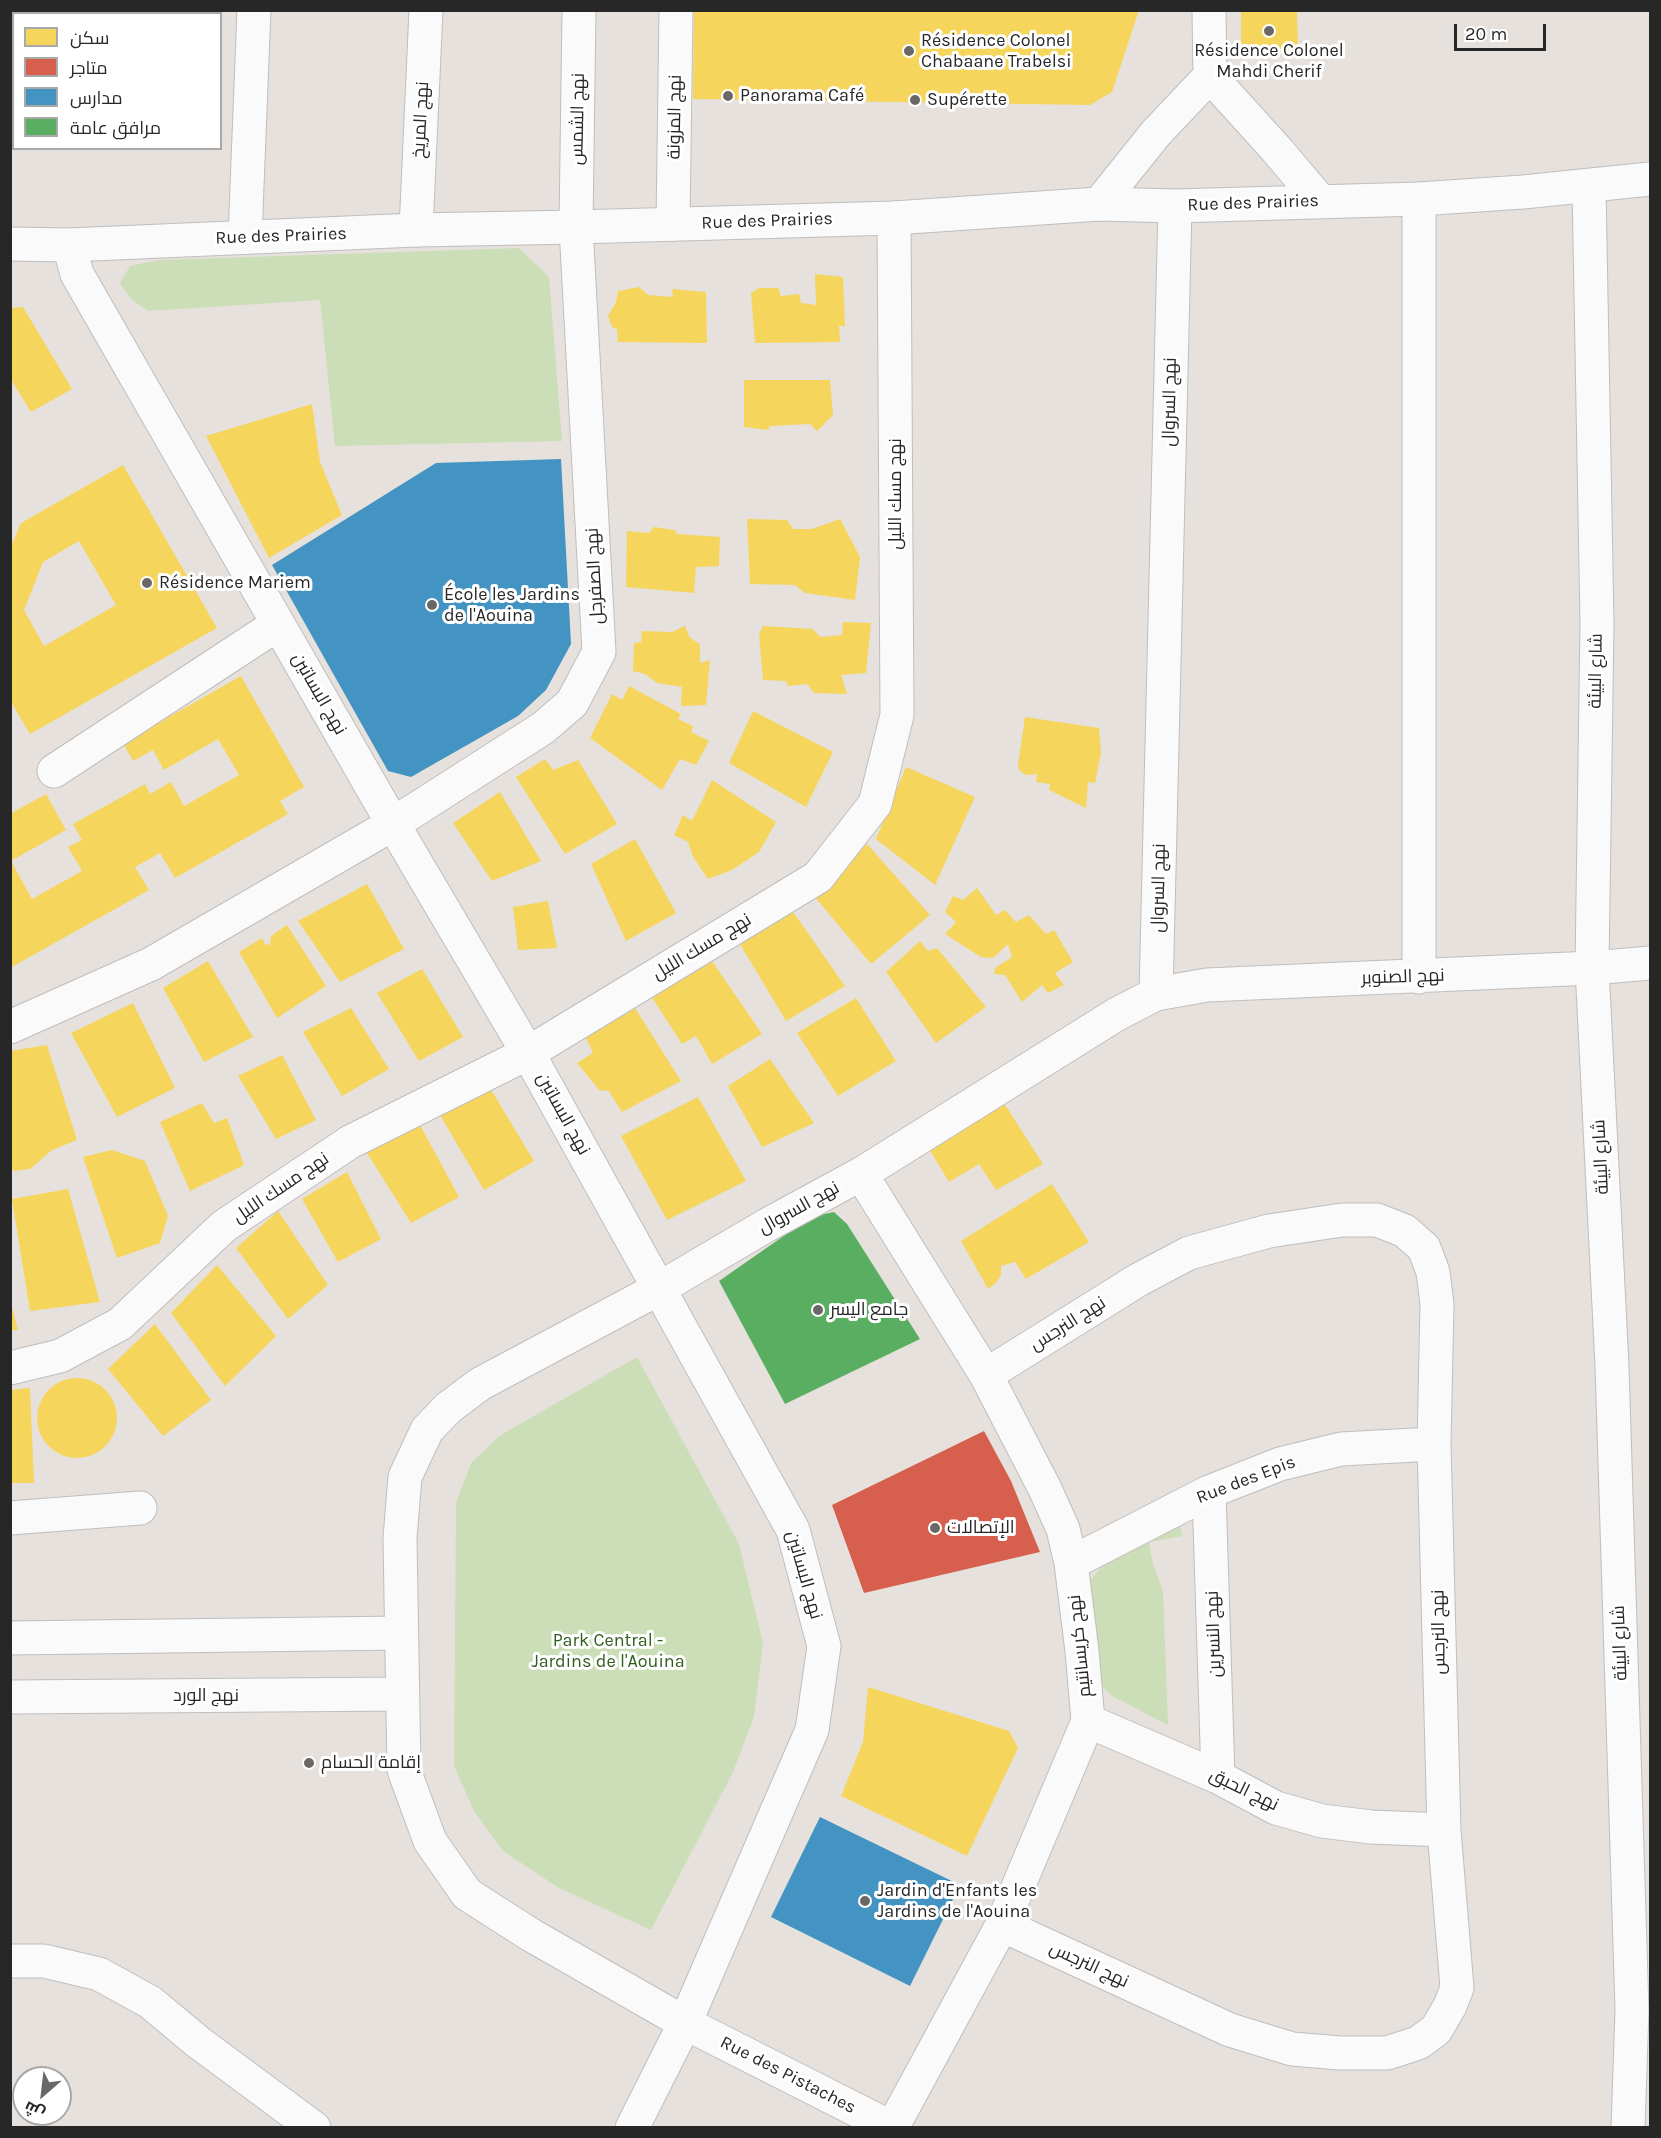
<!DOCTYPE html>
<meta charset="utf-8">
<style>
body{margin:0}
#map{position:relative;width:1661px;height:2138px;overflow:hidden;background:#e6e1dc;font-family:Karla,Cairo,sans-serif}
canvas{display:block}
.frame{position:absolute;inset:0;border:12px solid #272727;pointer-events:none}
.legend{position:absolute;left:12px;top:12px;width:210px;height:138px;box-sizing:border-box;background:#fff;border:2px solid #a9a9a9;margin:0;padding:8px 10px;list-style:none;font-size:18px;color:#272727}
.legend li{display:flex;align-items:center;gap:12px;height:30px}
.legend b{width:30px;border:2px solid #a9a9a9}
.north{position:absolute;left:12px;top:2066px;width:60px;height:60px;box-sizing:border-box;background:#fff;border:2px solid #a9a9a9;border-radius:50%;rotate:208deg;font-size:16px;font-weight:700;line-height:24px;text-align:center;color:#272727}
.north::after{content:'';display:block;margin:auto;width:21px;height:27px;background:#6a6866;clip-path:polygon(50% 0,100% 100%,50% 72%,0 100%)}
.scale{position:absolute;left:1454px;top:24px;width:92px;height:27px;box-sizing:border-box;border:3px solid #272727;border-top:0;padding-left:8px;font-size:18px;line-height:21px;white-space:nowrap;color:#272727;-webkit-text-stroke:4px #fff;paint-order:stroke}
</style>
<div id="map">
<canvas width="1661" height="2138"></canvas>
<div class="frame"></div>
<ul class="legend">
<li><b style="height:16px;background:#f6d55c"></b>سكن</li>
<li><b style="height:16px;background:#d6604d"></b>متاجر</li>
<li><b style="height:16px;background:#4393c3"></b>مدارس</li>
<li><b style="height:16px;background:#5aae61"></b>مرافق عامة</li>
</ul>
<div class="north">ش</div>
<div class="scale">20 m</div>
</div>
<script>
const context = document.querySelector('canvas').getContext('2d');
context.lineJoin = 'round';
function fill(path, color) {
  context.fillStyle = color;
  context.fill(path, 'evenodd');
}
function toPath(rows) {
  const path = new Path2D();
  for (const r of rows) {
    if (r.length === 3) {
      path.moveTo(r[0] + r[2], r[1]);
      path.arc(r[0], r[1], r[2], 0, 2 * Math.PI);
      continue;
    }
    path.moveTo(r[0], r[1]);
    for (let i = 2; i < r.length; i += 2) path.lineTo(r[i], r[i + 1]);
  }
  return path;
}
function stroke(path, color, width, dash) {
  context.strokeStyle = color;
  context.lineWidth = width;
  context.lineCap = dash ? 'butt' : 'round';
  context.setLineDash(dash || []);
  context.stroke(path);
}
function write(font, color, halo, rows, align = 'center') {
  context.font = font + ' Karla,Cairo,sans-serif';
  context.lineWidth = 6;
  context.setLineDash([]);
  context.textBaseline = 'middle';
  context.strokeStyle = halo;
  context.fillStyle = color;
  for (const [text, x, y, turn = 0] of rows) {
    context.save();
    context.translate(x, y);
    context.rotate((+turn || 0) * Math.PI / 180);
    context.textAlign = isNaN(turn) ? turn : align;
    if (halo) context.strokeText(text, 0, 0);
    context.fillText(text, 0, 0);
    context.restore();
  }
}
const green = toPath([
 [519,248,549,277,562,441,335,446,320,300,148,311,131,299,120,283,130,266,159,260],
 [637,1357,739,1544,763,1643,754,1717,733,1772,651,1930,559,1888,503,1851,474,1811,454,1766,456,1503,471,1463,499,1436],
 [1180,1524,1182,1536,1149,1542,1153,1564,1163,1591,1168,1725,1112,1696,1096,1680,1088,1584,1103,1564]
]);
const homes = toPath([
 [694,10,1139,10,1112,92,1090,105,693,99],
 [1241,10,1297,10,1298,51,1241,51],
 [815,274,843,277,845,326,839,326,840,342,755,343,751,293,759,288,778,288,781,296,799,294,801,303,816,305],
 [639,287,648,295,673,297,672,289,706,292,707,343,618,342,617,329,612,327,608,316,616,302,618,291],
 [23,307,72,389,31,412,10,378,10,308],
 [744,380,830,380,833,415,817,431,810,424,770,426,768,430,744,427],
 [312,404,320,462,342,515,269,558,206,436],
 [123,465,217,628,30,734,10,700,10,549,21,523],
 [79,541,116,605,44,646,24,610,43,562],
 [747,519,787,520,793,529,812,529,840,519,860,557,855,600,805,593,795,585,750,584],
 [654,527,675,530,677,534,720,537,719,566,696,567,694,593,626,587,627,531,649,533],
 [843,622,871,623,866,673,841,675,847,694,814,693,807,684,788,686,786,681,763,680,759,635,763,626,813,629,820,637,842,635],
 [685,626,690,638,700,644,700,663,710,660,706,705,681,706,682,687,657,683,645,674,633,671,634,643,641,642,642,631,672,632],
 [241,676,304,787,280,801,288,814,175,878,160,853,135,867,149,890,10,968,10,814,46,794,66,830,11,861,32,899,82,871,68,847,82,840,73,824,145,784,150,794,171,782,184,806,239,775,218,739,164,770,153,750,133,761,123,743],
 [629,686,681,714,678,719,693,726,691,732,709,741,696,765,680,759,662,790,590,738,612,694,622,700],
 [753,711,833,752,806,807,729,763],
 [1025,717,1099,728,1101,753,1095,783,1088,782,1086,808,1049,790,1050,784,1036,782,1037,774,1026,775,1019,770,1018,765],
 [545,759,553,770,578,760,617,824,565,854,516,777],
 [906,767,975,797,935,885,876,839],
 [712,780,776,822,759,852,732,870,708,879,693,857,688,842,674,835,683,815,692,821],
 [500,792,541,861,492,881,453,823],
 [635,839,676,913,626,941,591,864],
 [867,844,930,915,871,964,814,896],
 [367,884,404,949,340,982,298,921],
 [977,888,996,915,1005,910,1016,922,1029,915,1046,934,1054,930,1073,962,1055,973,1064,985,1048,993,1042,985,1022,1002,1005,975,994,974,995,968,1012,957,1008,944,993,958,981,957,945,934,956,922,945,912,953,896,963,900],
 [548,901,557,948,518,950,513,907],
 [791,909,845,986,786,1021,740,944],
 [287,925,326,986,277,1018,239,952,262,938,265,944,270,945,271,936],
 [920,941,928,951,937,948,986,1007,936,1043,886,972],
 [208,961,253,1037,204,1062,163,988],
 [712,961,762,1034,712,1064,696,1036,682,1044,651,996],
 [422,969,463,1037,419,1061,377,993],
 [856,998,896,1061,838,1096,797,1033],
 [133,1003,175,1088,117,1117,71,1033],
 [351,1008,389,1069,342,1096,303,1032],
 [635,1008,681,1081,622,1112,608,1090,600,1091,577,1063,593,1053,585,1036],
 [47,1045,77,1140,52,1150,30,1169,14,1171,10,1166,10,1051],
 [282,1055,316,1120,276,1139,238,1076],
 [770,1059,814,1123,762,1147,728,1086],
 [490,1088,534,1161,484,1190,440,1115],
 [698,1097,746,1181,667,1220,621,1136],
 [1002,1100,1043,1164,996,1190,979,1164,949,1182,925,1142],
 [202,1103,214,1123,227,1118,244,1165,190,1191,160,1122],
 [420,1125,459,1197,411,1223,367,1153],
 [112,1150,145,1161,168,1216,160,1243,117,1258,83,1157],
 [347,1172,381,1239,338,1262,302,1199],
 [1052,1184,1089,1242,1026,1279,1015,1262,1001,1266,1001,1274,997,1282,988,1289,961,1241],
 [68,1189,100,1302,30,1311,12,1199],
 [278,1211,328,1285,288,1319,236,1248],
 [217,1265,276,1336,225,1386,171,1313],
 [10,1303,11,1303,18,1330,10,1330],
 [155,1324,211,1400,163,1436,108,1369],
 [77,1418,40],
 [30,1388,34,1483,10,1483,10,1390],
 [868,1687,1009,1731,1018,1748,967,1856,841,1796,863,1742]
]);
const shops = toPath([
 [984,1431,1011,1481,1040,1552,864,1593,832,1505]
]);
const schools = toPath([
 [561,459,571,644,546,690,518,716,411,777,388,771,272,565,436,463],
 [820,1817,960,1885,910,1986,771,1917]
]);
const public = toPath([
 [834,1212,847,1224,920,1339,785,1404,719,1281,811,1217]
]);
const minor = toPath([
 [1209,10,1210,76,1277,150,1320,201],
 [1419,199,1419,977],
 [1099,204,1156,133,1210,76],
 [673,224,676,10],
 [416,230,426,10],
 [245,237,254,10],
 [69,245,77,274,393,824,528,1053,793,1530,824,1646,812,1730,685,2023,632,2128],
 [54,771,278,624],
 [1156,994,1207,985,1592,968,1650,963],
 [10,1027,151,964,393,824,543,728,572,703,599,652,576,227,579,10],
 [861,1174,986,1375,1045,1489,1063,1529,1071,1563,1082,1651,1088,1721,1002,1925,892,2128],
 [10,1368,60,1356,120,1324,224,1226,350,1142,528,1053,818,877,875,804,897,715,894,218],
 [986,1375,1138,1280,1189,1253,1269,1231,1342,1220,1377,1220,1405,1231,1424,1248,1433,1272,1437,1304,1434,1444,1444,1830,1457,1988,1450,2006,1436,2030,1418,2043,1387,2053,1340,2053,1292,2049,1230,2030,1002,1925],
 [1209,1492,1218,1777],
 [10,1518,140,1508],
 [1071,1563,1209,1492,1280,1464,1341,1449,1434,1444],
 [10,1638,401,1633],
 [10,1697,402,1694],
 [1088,1721,1218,1777,1276,1808,1322,1821,1371,1827,1444,1830],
 [10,1961,44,1961,99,1974,150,2002,198,2042,314,2128],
 [892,2128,685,2023,531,1935,467,1894,430,1841,404,1770,400,1538,405,1477,427,1430,448,1408,480,1384,660,1288,767,1225,861,1174,1117,1014,1156,994,1175,206]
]);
const tertiary = toPath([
 [1589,187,1597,623,1592,968,1612,1366,1632,2010,1628,2128],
 [10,244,69,245,416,230,576,227,894,218,1099,204,1175,206,1419,199,1523,192,1650,179]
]);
const markers = [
 [1269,31,6,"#6a6866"],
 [909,51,6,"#6a6866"],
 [728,96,6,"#6a6866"],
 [915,100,6,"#6a6866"],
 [147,583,6,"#6a6866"],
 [432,605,6,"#6a6866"],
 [818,1310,6,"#6a6866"],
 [935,1528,6,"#6a6866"],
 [309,1763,6,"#6a6866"],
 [865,1901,6,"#6a6866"]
];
const poiNames = [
 ["Résidence Colonel",921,41],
 ["Chabaane Trabelsi",921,62],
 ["Résidence Colonel",1269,51,"center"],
 ["Mahdi Cherif",1269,72,"center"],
 ["Panorama Café",740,96],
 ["Supérette",927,100],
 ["Résidence Mariem",159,583],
 ["École les Jardins",444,595],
 ["de l'Aouina",444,616],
 ["جامع اليسر",830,1310],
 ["الإتصالات",947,1528],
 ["إقامة الحسام",321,1763],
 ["Jardin d'Enfants les",877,1891],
 ["Jardins de l'Aouina",877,1912]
];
const streetNames = [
 ["نهج المزونة",675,117,-89],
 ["نهج الشمس",578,119,-89],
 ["نهج المريخ",421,120,-87],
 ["Rue des Prairies",1253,203,-2],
 ["Rue des Prairies",767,221,-2],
 ["Rue des Prairies",281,236,-2],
 ["نهج السروال",1170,402,-89],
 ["نهج مسك الليل",896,494,-90],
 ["نهج الصفرجل",595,576,-93],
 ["شارع البيئة",1596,671,-89],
 ["نهج البساتين",319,694,60],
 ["نهج السروال",1159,888,-89],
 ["نهج مسك الليل",702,947,-31],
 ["نهج الصنوبر",1403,977,-2],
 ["نهج البساتين",563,1114,61],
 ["شارع البيئة",1601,1157,-93],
 ["نهج مسك الليل",281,1188,-34],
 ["نهج السروال",799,1208,-29],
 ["نهج النرجس",1068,1324,-32],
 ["Rue des Epis",1246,1480,-21],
 ["نهج البساتين",804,1575,74],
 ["نهج النرجس",1439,1632,-91],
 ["نهج النسرين",1214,1634,-92],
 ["شارع البيئة",1620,1643,-92],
 ["نهج كريسانتيم",1080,1646,-96],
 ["نهج الورد",206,1696],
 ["نهج الحبق",1244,1790,26],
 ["نهج النرجس",1089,1965,25],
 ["Rue des Pistaches",788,2075,27]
];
const parkNames = [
 ["Park Central -",608,1641],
 ["Jardins de l'Aouina",608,1662]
];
fill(green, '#ccdeb7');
fill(homes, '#f6d55c');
fill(shops, '#d6604d');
fill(schools, '#4393c3');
fill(public, '#5aae61');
stroke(minor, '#bfbebe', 35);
stroke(tertiary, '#bfbebe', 35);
stroke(minor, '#fbfafa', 33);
stroke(tertiary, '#fbfafa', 33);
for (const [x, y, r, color] of markers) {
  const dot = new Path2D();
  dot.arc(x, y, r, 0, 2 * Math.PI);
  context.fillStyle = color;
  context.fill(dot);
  stroke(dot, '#fff', 2);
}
write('18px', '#272727', '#fff', poiNames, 'left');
write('18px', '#272727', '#fff', streetNames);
write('18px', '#315d1e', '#fff', parkNames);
</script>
